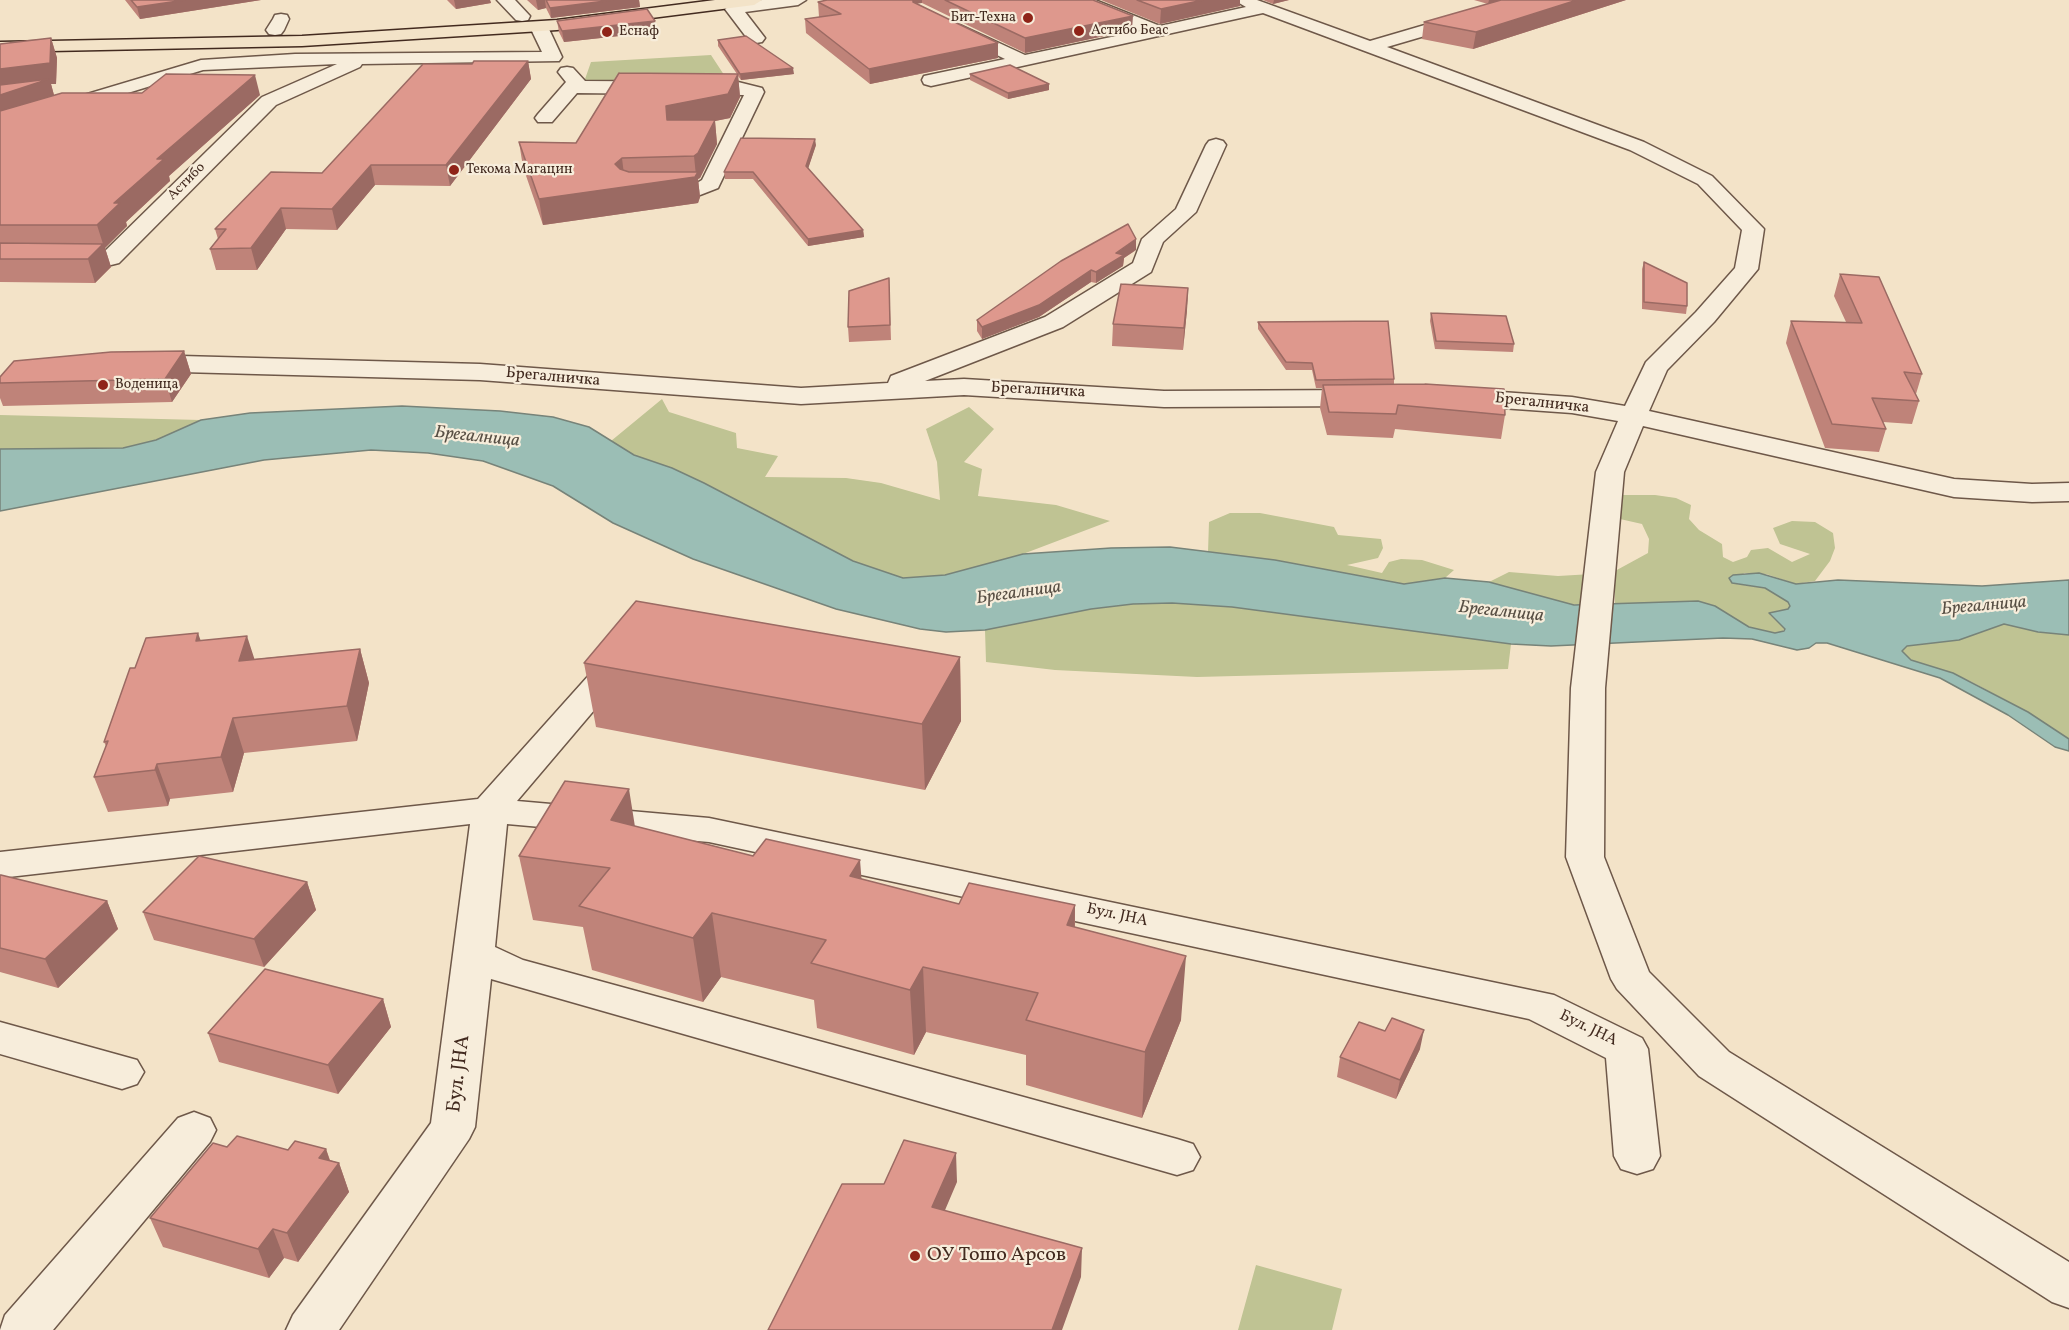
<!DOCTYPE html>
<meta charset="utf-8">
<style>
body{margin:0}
canvas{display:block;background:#f3e3c8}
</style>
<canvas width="2069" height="1330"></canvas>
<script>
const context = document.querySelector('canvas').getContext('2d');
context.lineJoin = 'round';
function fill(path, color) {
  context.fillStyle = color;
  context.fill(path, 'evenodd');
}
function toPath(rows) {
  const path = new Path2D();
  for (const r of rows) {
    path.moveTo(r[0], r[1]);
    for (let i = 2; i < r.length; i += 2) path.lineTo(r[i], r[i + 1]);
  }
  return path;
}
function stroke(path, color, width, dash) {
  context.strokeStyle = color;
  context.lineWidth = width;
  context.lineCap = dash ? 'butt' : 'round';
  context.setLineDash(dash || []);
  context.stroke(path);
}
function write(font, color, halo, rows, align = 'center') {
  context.font = font + ' Vollkorn,serif';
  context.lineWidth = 4.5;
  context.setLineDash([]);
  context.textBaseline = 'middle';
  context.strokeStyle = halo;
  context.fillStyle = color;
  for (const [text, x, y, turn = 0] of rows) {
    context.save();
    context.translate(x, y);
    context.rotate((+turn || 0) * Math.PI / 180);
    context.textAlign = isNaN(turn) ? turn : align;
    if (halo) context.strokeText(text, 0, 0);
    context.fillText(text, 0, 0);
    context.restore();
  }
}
const green = toPath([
 [711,55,730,84,584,82,591,62],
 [662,399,669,412,736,433,737,448,778,456,765,477,846,478,881,483,940,500,937,462,926,429,969,407,994,429,964,462,982,469,978,496,1056,505,1110,521,1023,554,945,575,903,578,853,561,704,483,672,468,634,455,611,441],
 [0,415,201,420,156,440,123,448,0,449],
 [1622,495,1655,495,1676,498,1691,505,1689,519,1699,530,1722,544,1723,557,1733,562,1747,557,1751,550,1768,548,1792,562,1810,554,1780,544,1773,528,1792,521,1815,522,1833,533,1835,548,1830,561,1815,581,1796,584,1766,574,1744,573,1737,584,1765,588,1788,602,1790,606,1788,609,1777,611,1770,615,1785,629,1780,633,1763,632,1749,627,1715,606,1698,601,1615,605,1615,571,1648,553,1649,539,1642,524,1620,519],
 [1230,513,1260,513,1334,527,1338,535,1381,539,1383,548,1378,558,1347,565,1382,573,1389,562,1401,559,1422,560,1454,570,1445,578,1404,584,1275,560,1208,552,1209,522],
 [1509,572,1558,576,1592,574,1586,605,1564,604,1489,582],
 [1172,603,1232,607,1511,644,1508,669,1197,677,1055,670,986,662,985,630,1091,609,1133,604],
 [2004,624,2038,632,2069,635,2069,739,2028,712,1972,682,1953,673,1911,660,1902,651,1902,648,1907,646,1959,640],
 [1256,1265,1342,1289,1332,1330,1238,1330]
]);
const water = toPath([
 [402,406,500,411,553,417,589,427,634,455,672,468,704,483,853,561,903,578,945,575,1023,554,1111,548,1170,547,1275,560,1404,584,1445,578,1489,582,1574,605,1698,601,1715,606,1749,627,1775,633,1784,631,1785,629,1769,613,1788,609,1790,606,1788,602,1765,588,1732,583,1729,578,1733,575,1759,573,1796,584,1838,580,1982,586,2069,580,2069,635,2038,632,2004,624,1959,640,1907,646,1902,651,1911,660,1953,673,2028,712,2069,739,2069,751,2055,747,2008,715,1940,678,1827,643,1816,643,1809,648,1797,650,1752,639,1723,638,1551,646,1511,644,1232,607,1172,603,1133,604,1091,609,985,630,946,632,920,629,836,609,693,559,613,523,553,486,483,461,428,453,371,450,264,460,0,511,0,449,123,448,156,440,201,420,250,413,402,406]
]);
const minor = toPath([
 [497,0,515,0,530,16,528,20,522,21,516,20,497,0],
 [762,0,806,0,798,5,745,12,765,38,762,42,756,43,750,42,725,9,733,4,762,0],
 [1074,0,1095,0,1160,26,1246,7,1234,0,1257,0,1370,41,1510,0,1536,0,1534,4,1387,47,1644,142,1712,176,1764,229,1758,269,1714,322,1667,370,1649,411,1954,479,2032,484,2069,483,2069,501,2032,502,1954,497,1643,426,1624,472,1605,688,1604,857,1649,972,1729,1052,2069,1262,2069,1308,2052,1302,1699,1076,1617,989,1611,979,1566,857,1571,688,1596,472,1618,421,1572,413,1459,405,1450,403,1446,397,1450,391,1459,389,1572,397,1625,406,1646,362,1696,312,1735,268,1742,230,1698,184,1630,150,1263,13,931,86,924,84,922,80,924,76,1005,59,952,33,949,29,952,25,958,24,1025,55,1140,31,1076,5,1074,0],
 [281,14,287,15,289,19,284,30,281,34,275,35,269,34,266,30,273,19,275,15,281,14],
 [539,22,545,23,548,27,562,57,559,61,362,64,360,67,276,105,119,263,111,265,0,264,0,250,105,251,262,97,337,64,203,70,0,132,0,120,201,60,295,54,542,52,530,27,533,23,539,22],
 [567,67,573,68,585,81,738,82,762,88,764,92,718,188,700,195,656,195,649,193,645,189,649,185,697,183,702,180,744,95,577,93,552,122,538,122,535,118,538,114,566,82,558,72,561,68,567,67],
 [1216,139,1223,141,1226,145,1196,212,1163,242,1151,272,1063,327,925,381,964,379,1164,391,1366,390,1375,392,1379,398,1375,404,1366,406,1164,407,964,395,801,404,480,380,144,371,135,368,131,363,135,358,144,355,480,364,801,388,888,383,891,376,1045,317,1133,263,1142,239,1176,209,1206,145,1209,141,1216,139],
 [619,652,631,655,635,662,517,801,709,818,1554,995,1642,1038,1648,1049,1660,1156,1653,1169,1637,1174,1621,1169,1614,1156,1606,1058,1529,1019,709,842,507,824,495,947,523,960,1177,1139,1193,1144,1200,1157,1193,1170,1177,1175,491,979,475,1127,469,1139,339,1330,286,1330,293,1315,431,1123,470,824,0,878,0,852,478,799,607,655,619,652],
 [0,1022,137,1060,144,1072,137,1084,122,1089,0,1054,0,1022],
 [194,1112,210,1118,216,1130,210,1142,53,1330,0,1330,5,1315,178,1118,194,1112]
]);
const major = toPath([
 [715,0,762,0,754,5,557,30,302,46,0,52,0,42,302,36,557,20,715,0]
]);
const wall = toPath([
 [125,0,261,0,140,19],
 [447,0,490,0,491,3,456,9],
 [527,0,639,0,640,7,551,18,546,8,538,10],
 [827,0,1093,0,1132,30,1025,53,922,3,917,3,998,58,870,84,806,33,805,19,819,17,818,2],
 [1101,0,1240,0,1240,6,1160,24],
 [1263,0,1289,0,1273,4],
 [1474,0,1626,0,1473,49,1422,39,1424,22,1488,4],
 [557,21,656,32,564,42,559,32],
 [51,38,57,58,56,84,51,84,54,95,260,95,169,176,170,181,126,222,127,226,105,248,111,267,95,283,0,282,0,44],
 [718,40,794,74,741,80,738,76,740,97,730,118,715,121,717,144,700,178,698,179,700,197,698,203,543,225,523,167,519,142,576,143,737,74,718,46],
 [528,61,531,79,450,186,375,185,337,230,286,229,257,270,216,270,210,249,218,239,215,229,322,173,472,64],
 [970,74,1049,90,1008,99,970,80],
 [816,145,808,168,863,230,864,237,808,246,753,179,725,179,724,172],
 [1136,250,1124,258,1123,266,1096,283,1091,282,1039,317,982,339,977,331,977,320],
 [1644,262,1687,306,1686,314,1642,309,1642,269],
 [1840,274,1922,374,1916,394,1919,401,1912,424,1883,422,1886,429,1879,452,1825,448,1786,343,1791,321,1846,322,1834,296],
 [889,278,891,340,849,342,848,327],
 [1188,288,1187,310,1183,350,1112,346,1113,324],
 [1431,313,1514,344,1513,352,1435,349,1430,321],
 [1258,322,1394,379,1394,385,1505,415,1501,439,1395,429,1393,438,1327,435,1320,408,1322,388,1316,388,1312,370,1286,370,1258,329],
 [184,351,191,374,172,402,3,406,0,398,0,377],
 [201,640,254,659,360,649,369,683,357,741,244,753,233,792,170,799,168,806,108,812,94,777,106,746,104,742,135,668],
 [960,657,961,721,925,790,596,727,584,663],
 [635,826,753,856,861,879,959,904,1075,905,1075,927,1181,1020,1142,1118,1026,1085,1026,1055,926,1032,914,1055,817,1028,814,1000,721,977,703,1002,592,970,583,927,533,920,519,856],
 [0,875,107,901,118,929,58,988,0,972],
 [307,882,316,910,264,967,154,940,143,912],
 [383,999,391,1027,338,1094,219,1062,208,1033],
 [1420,1049,1396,1099,1337,1077,1340,1057],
 [227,1147,288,1150,326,1149,330,1160,339,1163,349,1192,298,1262,284,1258,269,1278,163,1247,150,1218]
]);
const shadedWall = toPath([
 [185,0,261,0,140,19,137,7],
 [454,0,490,0,491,3,456,9],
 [536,0,545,0,546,8,538,10],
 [613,0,639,0,640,7,551,18,550,8],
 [911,0,922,0,922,3,915,4],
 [1203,0,1240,0,1240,6,1160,24,1161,9],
 [1274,0,1289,0,1273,4],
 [1489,0,1502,0,1488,4],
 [1577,0,1626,0,1473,49,1476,32],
 [1133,16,1132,30,1025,53,1025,38],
 [655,21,656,32,564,42,562,31],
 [51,38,57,58,56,84,51,84,55,99,0,118,0,69],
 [998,43,998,58,870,84,869,69],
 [528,61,531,79,450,186,446,165],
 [793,68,794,74,741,80,740,74],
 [738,74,740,97,730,118,715,121,717,144,700,178,698,179,700,197,698,203,543,225,539,199,615,164,622,158,625,183,696,176,694,156,668,130,666,106],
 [255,75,260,95,169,176,170,181,126,222,127,226,105,248,111,267,95,283,88,259,103,244,97,225,114,203,157,159],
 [1049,84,1049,90,1008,99,1008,93],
 [815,139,816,145,807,172,806,166],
 [371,165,375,185,337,230,332,209],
 [281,208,286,229,257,270,251,248],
 [863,230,864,237,808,246,808,239],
 [1136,239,1136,250,1124,258,1123,266,1096,283,1096,272,1116,253],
 [1091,270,1091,282,1039,317,982,339,982,327],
 [1188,288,1187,310,1183,350,1184,328],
 [184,351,191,374,172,402,165,379],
 [198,633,210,667,196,641],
 [247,636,258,670,239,661],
 [360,649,369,683,357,741,347,706],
 [960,657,961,721,925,790,922,724],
 [233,718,244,753,233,792,221,757],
 [157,764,170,799,168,806,155,770],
 [629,789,639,852,611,820],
 [860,860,865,923,850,876],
 [307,882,316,910,264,967,254,939],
 [107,901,118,929,58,988,45,959],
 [1075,905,1074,969,1067,925],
 [712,913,721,977,703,1002,693,938],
 [1186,956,1181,1020,1142,1118,1145,1052],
 [923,967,926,1032,914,1055,910,990],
 [383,999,391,1027,338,1094,328,1065],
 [1424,1030,1420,1049,1396,1099,1400,1080],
 [326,1149,333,1171,339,1163,349,1192,298,1262,287,1233,319,1158],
 [956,1153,957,1182,934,1236,932,1207],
 [273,1229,284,1258,269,1278,258,1249],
 [1082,1248,1081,1277,1062,1330,1052,1330]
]);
const building = toPath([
 [131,0,185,0,137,7,131,0],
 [546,0,613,0,550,8,546,0],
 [827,0,913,0,913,2,998,43,869,69,805,19,841,14,818,2,827,0],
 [945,0,1093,0,1133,16,1025,38,945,0],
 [1137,0,1203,0,1161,9,1137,0],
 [1501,0,1577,0,1476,32,1424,22,1501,0],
 [647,9,655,21,562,31,557,21,647,9],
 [746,36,793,68,740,74,718,40,746,36],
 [51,38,50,63,0,69,0,44,51,38],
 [474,61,528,61,446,165,371,165,332,209,281,208,251,248,210,249,226,229,215,229,271,172,322,173,423,64,472,64,474,61],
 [1010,65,1049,84,1008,93,970,74,1010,65],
 [619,73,738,74,728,94,666,106,667,120,715,120,698,153,694,156,622,158,615,164,620,169,629,172,698,172,695,177,539,199,519,142,576,143,619,73],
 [166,74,255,75,157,159,164,159,114,203,120,203,97,225,0,225,0,111,62,93,142,93,166,74],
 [49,79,0,95,0,85,49,79],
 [741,138,815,139,806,166,863,230,808,239,753,172,724,172,741,138],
 [1128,224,1136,239,1116,253,1124,255,1096,272,1091,270,1039,305,982,327,977,320,1061,261,1128,224],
 [0,243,103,244,88,259,0,259,0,243],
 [1644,262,1687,283,1687,306,1644,302,1644,262],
 [1840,274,1879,277,1922,374,1904,372,1919,401,1872,398,1886,429,1832,424,1791,321,1862,323,1840,274],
 [889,278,890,325,848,327,849,291,889,278],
 [1121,284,1188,288,1184,328,1113,324,1121,284],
 [1431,313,1506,316,1514,344,1436,341,1431,313],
 [1388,321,1394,379,1316,380,1312,363,1286,362,1258,322,1388,321],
 [184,351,165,379,0,383,0,377,14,361,111,352,184,351],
 [1425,384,1504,389,1505,415,1398,405,1396,414,1329,412,1323,385,1425,384],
 [636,601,960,657,922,724,584,663,636,601],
 [198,633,196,641,247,636,239,661,360,649,347,706,233,718,221,757,157,764,155,770,94,777,108,741,104,742,130,668,135,668,146,638,198,633],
 [565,781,629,789,611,820,753,856,766,839,860,860,850,876,959,904,969,883,1075,905,1067,925,1186,956,1145,1052,1026,1020,1038,993,923,967,910,990,811,963,826,940,712,913,693,938,579,906,610,868,519,856,565,781],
 [199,856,307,882,254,939,143,912,199,856],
 [0,875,1,875,107,901,45,959,0,948,0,875],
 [265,969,383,999,328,1065,208,1033,265,969],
 [1392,1018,1424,1030,1400,1080,1340,1057,1359,1022,1385,1031,1392,1018],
 [237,1136,288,1150,295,1141,326,1149,319,1158,339,1163,287,1233,273,1229,258,1249,150,1218,213,1143,227,1147,237,1136],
 [904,1140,956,1153,932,1207,1082,1248,1052,1330,768,1330,842,1184,884,1184,904,1140]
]);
const markers = [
 [1028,18,6,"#8f2418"],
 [1079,31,6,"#8f2418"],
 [607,32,6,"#8f2418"],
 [454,170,6,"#8f2418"],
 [103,385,6,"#8f2418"],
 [915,1256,6,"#8f2418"]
];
const farPoinames = [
 ["Бит-Техна",1016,18,"right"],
 ["Астибо Беас",1091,31],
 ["Еснаф",619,32],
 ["Текома Магацин",466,170],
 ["Воденица",115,385]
];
const farStreetnames = [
 ["Астибо",187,182,-45]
];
const streetNames = [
 ["Брегалничка",553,378,5],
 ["Брегалничка",1038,391,3],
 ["Брегалничка",1542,404,6],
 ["Бул. ЈНА",1117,916,12],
 ["Бул. ЈНА",1588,1029,26]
];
const waterNames = [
 ["Брегалница",477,438,6],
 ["Брегалница",1019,594,-8],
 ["Брегалница",1984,607,-5],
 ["Брегалница",1501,613,6]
];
const nearStreetnames = [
 ["Бул. ЈНА",460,1074,-83]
];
const nearPoinames = [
 ["ОУ Тошо Арсов",927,1256]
];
fill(green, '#bfc393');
fill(water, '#9bbeb5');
stroke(water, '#778379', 1.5);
stroke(minor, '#6e5849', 3);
stroke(major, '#422a1f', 3);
fill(minor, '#f7eddb');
fill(major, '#f3e3c8');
fill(wall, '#bf8379');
fill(shadedWall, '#9b6a63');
fill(building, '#de988d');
stroke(building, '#9b6a63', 1.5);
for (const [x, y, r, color] of markers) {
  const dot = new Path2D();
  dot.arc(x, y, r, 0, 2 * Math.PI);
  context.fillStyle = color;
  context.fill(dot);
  stroke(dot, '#f7eddb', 2);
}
write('14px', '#422a1f', '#f7eddb', farPoinames, 'left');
write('14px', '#422a1f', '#f7eddb', farStreetnames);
write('16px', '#422a1f', '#f7eddb', streetNames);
write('italic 18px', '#584f44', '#f7eddb', waterNames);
write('20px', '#422a1f', '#f7eddb', nearStreetnames);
write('20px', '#422a1f', '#f7eddb', nearPoinames, 'left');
</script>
